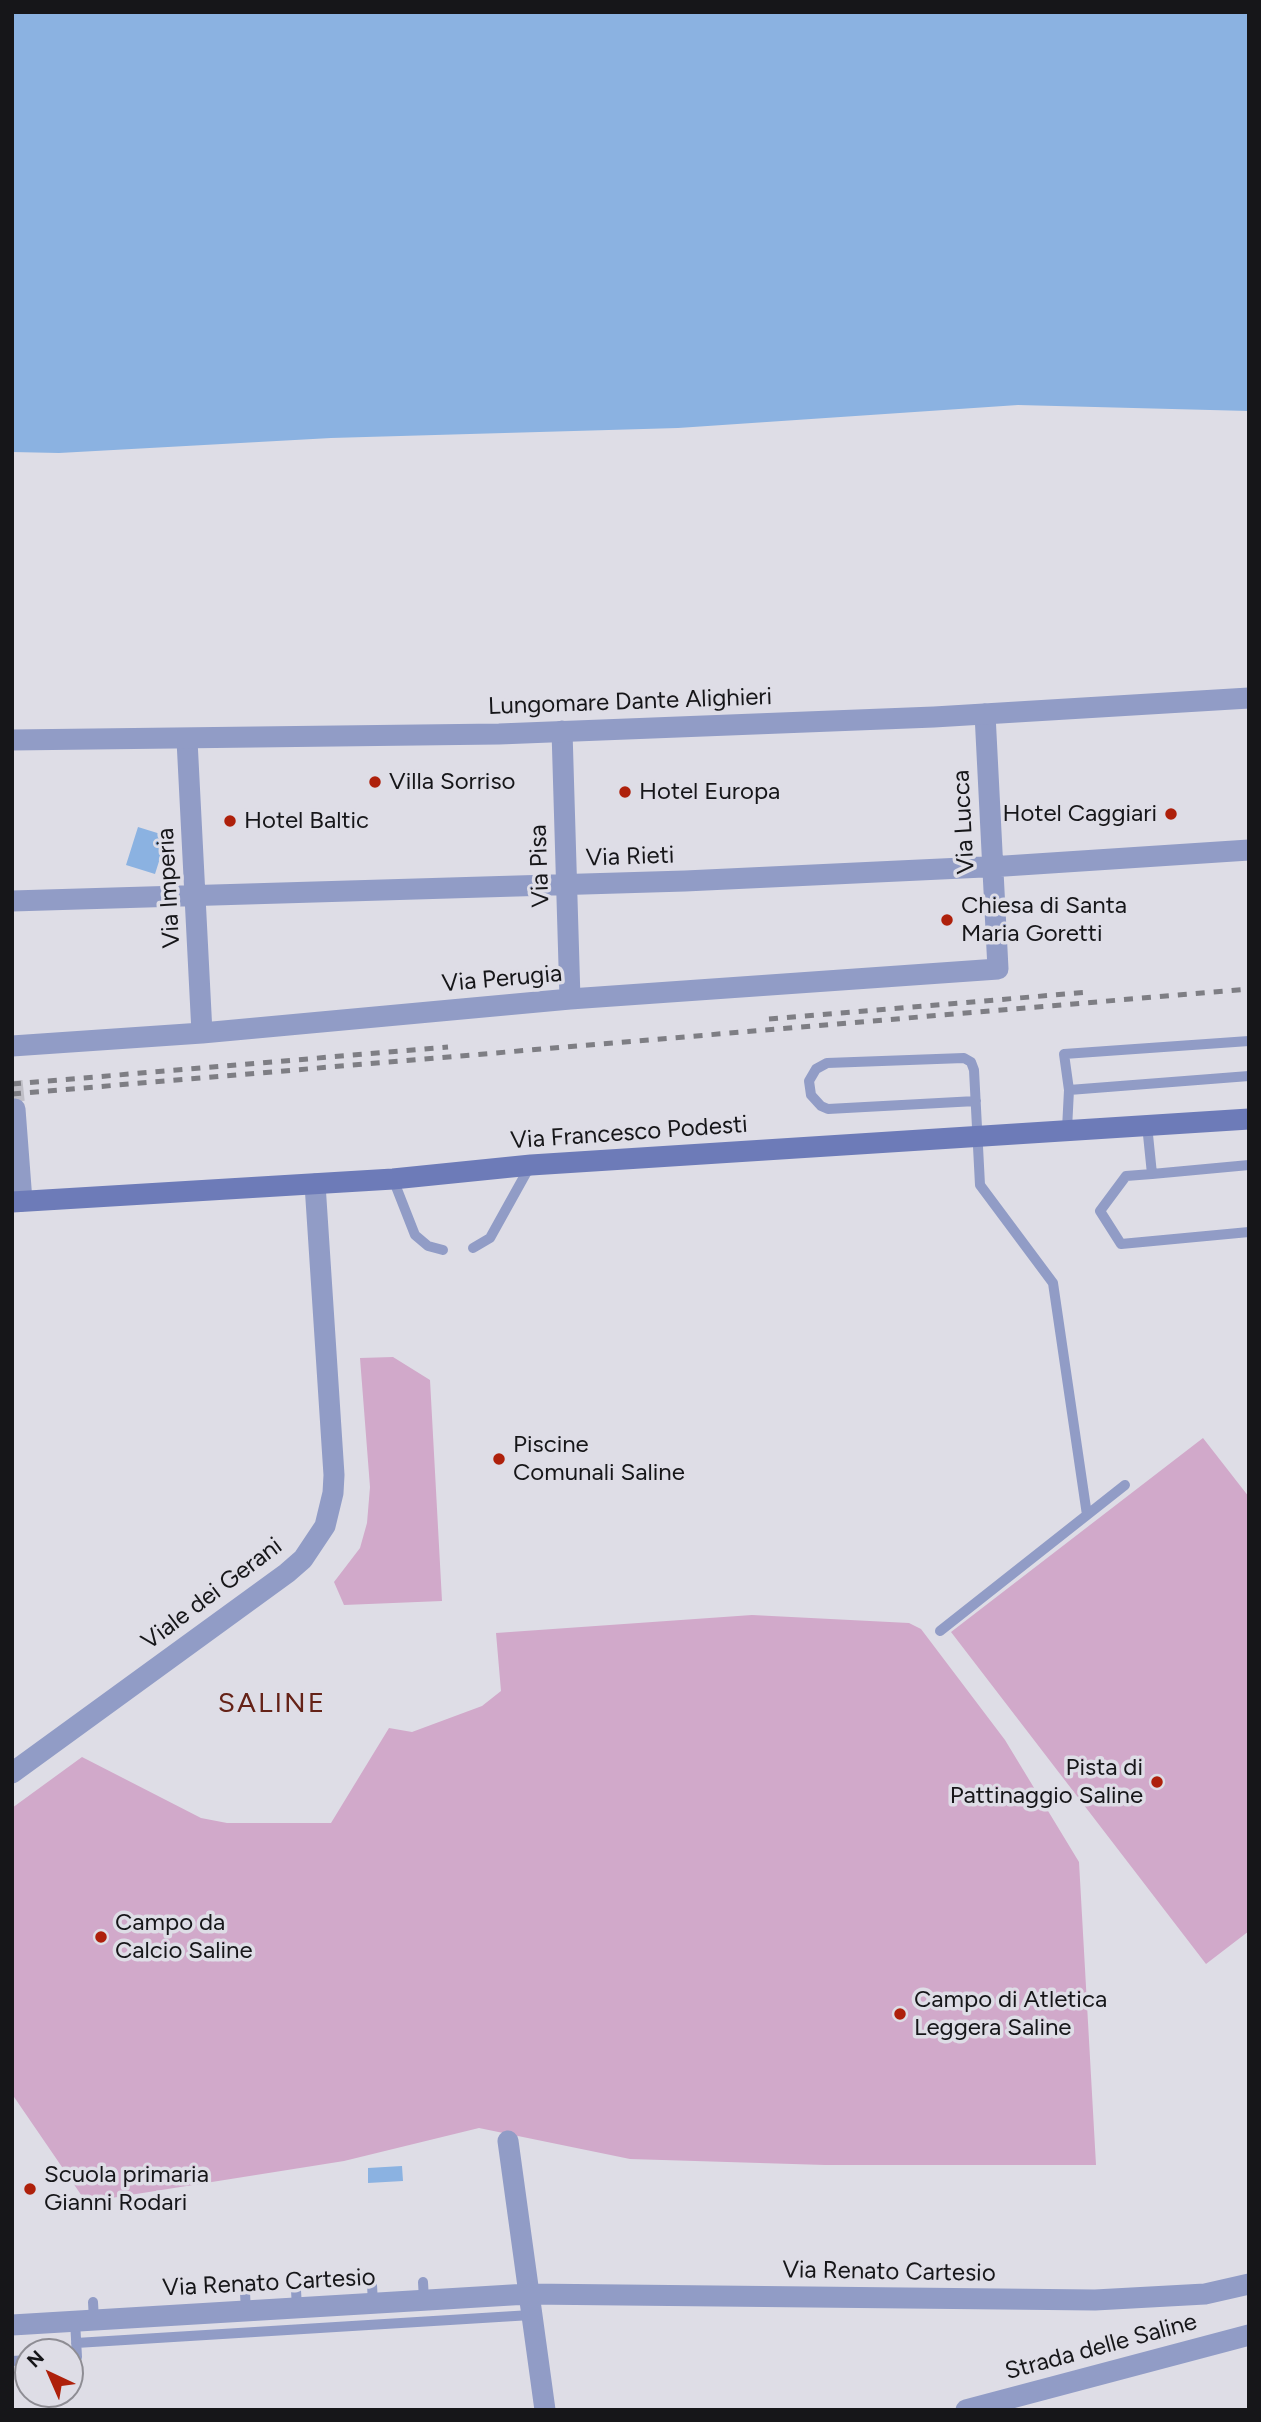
<!DOCTYPE html>
<style>
body{margin:0}
#map{position:relative;width:1261px;height:2422px;overflow:hidden;background:#dedde6;font-family:Figtree,sans-serif}
canvas{display:block}
.frame{position:absolute;inset:0;border:14px solid #161619;pointer-events:none}
.north{position:absolute;left:14px;top:2338px;width:70px;height:70px;box-sizing:border-box;background:#dedde6;border:2px solid #8e8d94;border-radius:50%;rotate:316deg;font-size:19px;font-weight:700;line-height:28px;text-align:center;color:#161619}
.north::after{content:'';display:block;margin:auto;width:24px;height:32px;background:#ae200b;clip-path:polygon(50% 0,100% 100%,50% 72%,0 100%)}
</style>
<div id="map">
<canvas width="1261" height="2422"></canvas>
<div class="frame"></div>
<div class="north">N</div>
</div>
<script>
const context = document.querySelector('canvas').getContext('2d');
context.lineJoin = 'round';
function fill(path, color) {
  context.fillStyle = color;
  context.fill(path, 'evenodd');
}
function toPath(rows) {
  const path = new Path2D();
  for (const r of rows) {
    path.moveTo(r[0], r[1]);
    for (let i = 2; i < r.length; i += 2) path.lineTo(r[i], r[i + 1]);
  }
  return path;
}
function stroke(path, color, width, dash) {
  context.strokeStyle = color;
  context.lineWidth = width;
  context.lineCap = dash ? 'butt' : 'round';
  context.setLineDash(dash || []);
  context.stroke(path);
}
function write(font, color, halo, rows, align = 'center') {
  context.font = font + ' Figtree,sans-serif';
  context.lineWidth = 7;
  context.setLineDash([]);
  context.textBaseline = 'middle';
  context.strokeStyle = halo;
  context.fillStyle = color;
  for (const [text, x, y, turn = 0] of rows) {
    context.save();
    context.translate(x, y);
    context.rotate((+turn || 0) * Math.PI / 180);
    context.textAlign = isNaN(turn) ? turn : align;
    if (halo) context.strokeText(text, 0, 0);
    context.fillText(text, 0, 0);
    context.restore();
  }
}
const green = toPath([
 [393,1357,430,1380,442,1601,344,1605,334,1582,360,1548,367,1523,370,1487,360,1358],
 [1203,1438,1249,1497,1249,1931,1206,1964,951,1632],
 [752,1615,909,1623,921,1629,1005,1740,1079,1862,1096,2165,825,2165,630,2159,479,2128,344,2161,86,2202,12,2094,12,1808,82,1757,201,1818,227,1823,331,1823,389,1728,412,1732,482,1706,501,1691,496,1633]
]);
const water = toPath([
 [12,12,1249,12,1249,411,1018,405,678,428,331,438,59,453,12,452],
 [138,827,167,836,155,874,126,865],
 [402,2166,403,2181,368,2183,368,2168]
]);
const minorTunnel = toPath([
 [12,1081,15,1109]
]);
const service = toPath([
 [1069,1090,1249,1076],
 [976,1101,828,1109,821,1106,811,1095,809,1081,816,1069,827,1063,964,1058,971,1062,974,1070,980,1185,1053,1283,1087,1515],
 [1147,1125,1152,1174,1249,1165],
 [1067,1129,1069,1090,1064,1054,1249,1041],
 [1152,1174,1126,1176,1100,1211,1121,1244,1249,1232],
 [393,1179,415,1235,428,1246,443,1250],
 [473,1248,490,1238,530,1166],
 [940,1631,1125,1485],
 [423,2282,424,2300],
 [372,2285,373,2303],
 [296,2290,297,2308],
 [245,2293,246,2311],
 [93,2302,94,2320],
 [76,2343,531,2315],
 [70,2357,77,2357,75,2321],
 [12,2361,28,2360]
]);
const minor = toPath([
 [562,731,570,999],
 [187,740,202,1033],
 [12,901,685,881,1005,866,1249,850],
 [12,1046,202,1033,570,999,998,969,985,714],
 [15,1109,22,1201],
 [508,2141,545,2410],
 [12,2325,528,2294,1095,2300,1205,2294,1249,2284]
]);
const tertiary = toPath([
 [12,740,499,734,934,717,1249,698],
 [12,1773,287,1573,303,1559,325,1526,333,1493,334,1475,315,1184],
 [966,2410,1249,2335]
]);
const secondary = toPath([
 [12,1202,393,1179,531,1165,1249,1119]
]);
const rail = toPath([
 [769,1019,1090,992],
 [12,1084,448,1047],
 [12,1094,1249,989]
]);
const markers = [
 [375,782,7,"#ae200b"],
 [625,792,7,"#ae200b"],
 [1171,814,7,"#ae200b"],
 [230,821,7,"#ae200b"],
 [947,920,7,"#ae200b"],
 [499,1459,7,"#ae200b"],
 [1157,1782,7,"#ae200b"],
 [101,1937,7,"#ae200b"],
 [900,2014,7,"#ae200b"],
 [30,2189,7,"#ae200b"]
];
const streetNames = [
 ["Lungomare Dante Alighieri",630,702,-2],
 ["Via Lucca",964,822,-93],
 ["Via Rieti",630,857,-2],
 ["Via Pisa",540,866,-92],
 ["Via Imperia",169,888,-93],
 ["Via Perugia",502,979,-5],
 ["Via Francesco Podesti",629,1133,-4],
 ["Viale dei Gerani",212,1594,-37],
 ["Via Renato Cartesio",889,2272,1],
 ["Via Renato Cartesio",269,2283,-3],
 ["Strada delle Saline",1101,2347,-15]
];
const poiNames = [
 ["Villa Sorriso",389,782],
 ["Hotel Europa",639,792],
 ["Hotel Caggiari",1157,814,"right"],
 ["Hotel Baltic",244,821],
 ["Chiesa di Santa",961,906],
 ["Maria Goretti",961,934],
 ["Piscine",513,1445],
 ["Comunali Saline",513,1473],
 ["Pista di",1143,1768,"right"],
 ["Pattinaggio Saline",1143,1796,"right"],
 ["Campo da",115,1923],
 ["Calcio Saline",115,1951],
 ["Campo di Atletica",914,2000],
 ["Leggera Saline",914,2028],
 ["Scuola primaria",44,2175],
 ["Gianni Rodari",44,2203]
];
const quarterNames = [
 ["SALINE",272,1704]
];
fill(green, '#d1a9ca');
fill(water, '#8bb2e1');
stroke(minorTunnel, '#c0bfc7', 21, [21, 10]);
stroke(service, '#919cc6', 10);
stroke(minor, '#919cc6', 21);
stroke(tertiary, '#919cc6', 21);
stroke(secondary, '#6d7bb8', 21);
stroke(rail, '#7e7e84', 5, [9, 9]);
for (const [x, y, r, color] of markers) {
  const dot = new Path2D();
  dot.arc(x, y, r, 0, 2 * Math.PI);
  context.fillStyle = color;
  context.fill(dot);
  stroke(dot, '#dedde6', 2.5);
}
write('24px', '#161619', '#dedde6', streetNames);
write('24px', '#161619', '#dedde6', poiNames, 'left');
context.letterSpacing = '2px';
write('28px', '#652217', '#dedde6', quarterNames);
context.letterSpacing = '0px';
</script>
